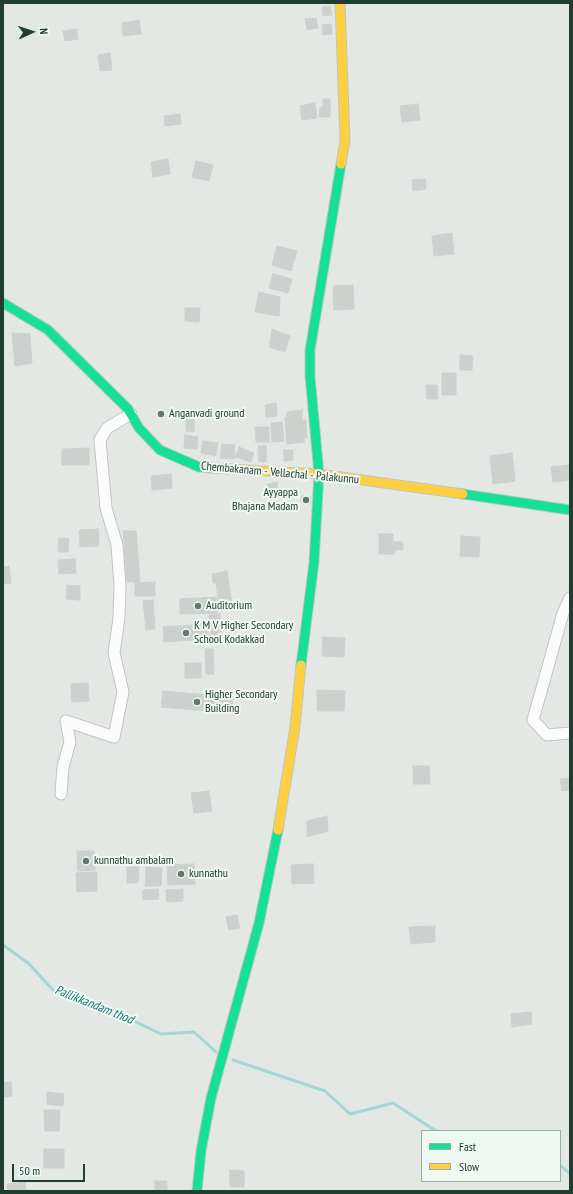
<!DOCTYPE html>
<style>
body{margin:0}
#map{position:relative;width:573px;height:1194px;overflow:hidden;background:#e3e8e5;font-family:"PT Sans Narrow",sans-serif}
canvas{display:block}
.frame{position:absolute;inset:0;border:4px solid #213c31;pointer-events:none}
.legend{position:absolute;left:421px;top:1130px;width:140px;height:52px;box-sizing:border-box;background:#f0f8f3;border:1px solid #9dada5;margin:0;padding:5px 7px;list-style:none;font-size:12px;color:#213c31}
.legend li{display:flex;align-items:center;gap:8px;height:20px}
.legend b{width:20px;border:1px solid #9dada5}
.north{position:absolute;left:12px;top:12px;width:40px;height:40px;-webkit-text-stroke:3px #f0f8f3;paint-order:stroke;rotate:87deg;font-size:11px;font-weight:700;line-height:16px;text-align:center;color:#213c31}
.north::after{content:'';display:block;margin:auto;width:14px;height:18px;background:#213c31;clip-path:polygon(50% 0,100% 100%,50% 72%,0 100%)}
.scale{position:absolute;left:12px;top:1164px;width:73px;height:18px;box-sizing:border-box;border:2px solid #213c31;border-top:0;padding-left:5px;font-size:12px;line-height:14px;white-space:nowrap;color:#213c31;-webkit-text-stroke:3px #f0f8f3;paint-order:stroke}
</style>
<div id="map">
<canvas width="573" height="1194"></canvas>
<div class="frame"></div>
<ul class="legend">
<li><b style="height:5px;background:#16e098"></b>Fast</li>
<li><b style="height:5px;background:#ffcf43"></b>Slow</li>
</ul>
<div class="north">N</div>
<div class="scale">50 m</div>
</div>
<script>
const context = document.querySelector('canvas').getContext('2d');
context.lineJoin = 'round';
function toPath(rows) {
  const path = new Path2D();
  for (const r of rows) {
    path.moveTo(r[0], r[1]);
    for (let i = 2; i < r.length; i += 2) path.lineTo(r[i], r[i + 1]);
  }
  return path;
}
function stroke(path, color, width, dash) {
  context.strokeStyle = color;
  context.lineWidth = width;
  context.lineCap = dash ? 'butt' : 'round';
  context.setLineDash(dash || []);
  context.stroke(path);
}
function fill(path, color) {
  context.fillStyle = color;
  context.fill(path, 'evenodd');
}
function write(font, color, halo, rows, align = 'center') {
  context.font = font + ' "PT Sans Narrow",sans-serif';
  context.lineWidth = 4;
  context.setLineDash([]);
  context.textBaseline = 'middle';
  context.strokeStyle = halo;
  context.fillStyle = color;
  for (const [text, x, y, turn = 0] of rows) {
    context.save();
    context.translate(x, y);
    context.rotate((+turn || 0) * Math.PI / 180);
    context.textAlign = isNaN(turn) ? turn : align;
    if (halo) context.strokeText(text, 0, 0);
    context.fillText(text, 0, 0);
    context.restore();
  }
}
const stream = toPath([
 [3,945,28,963,54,991,111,1010,161,1034,194,1032,216,1052],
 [233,1060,325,1091,350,1114,393,1103,436,1131],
 [560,1165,570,1174]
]);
const building = toPath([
 [330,6,332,15,323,16,322,7,330,6],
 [316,18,318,28,307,30,305,19,316,18],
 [139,20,141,34,123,36,122,23,139,20],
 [331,24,332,34,323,35,322,25,331,24],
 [76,29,78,39,65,41,63,31,76,29],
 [110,53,112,70,100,71,98,55,110,53],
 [323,99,330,99,330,117,319,117,320,108,323,107,323,99],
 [315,103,317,118,302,120,300,106,315,103],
 [418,104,420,120,402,122,400,106,418,104],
 [180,114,181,124,165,126,164,116,180,114],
 [168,159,170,174,153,177,151,162,168,159],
 [196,161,213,165,209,181,192,177,196,161],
 [425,179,426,189,413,191,412,180,425,179],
 [452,233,454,254,434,256,432,236,452,233],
 [277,246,297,251,291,271,272,265,277,246],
 [273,274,292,279,288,293,269,288,273,274],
 [353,285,354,309,334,310,333,286,353,285],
 [259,292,280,297,279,316,255,312,259,292],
 [185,308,200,308,199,322,185,321,185,308],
 [272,329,290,336,285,352,269,347,272,329],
 [12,333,30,334,32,363,15,366,12,333],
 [460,355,473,356,472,370,460,370,460,355],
 [442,373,456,373,456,395,442,395,442,373],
 [426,385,437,385,438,399,427,399,426,385],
 [276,403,277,416,266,417,265,405,276,403],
 [302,410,302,420,306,420,307,438,304,438,304,442,287,444,285,418,287,417,287,412,302,410],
 [186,415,194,415,194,432,186,431,186,415],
 [282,422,284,441,272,442,271,423,282,422],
 [255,427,269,427,269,442,256,442,255,427],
 [185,435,198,437,197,449,184,448,185,435],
 [203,441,218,443,216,456,201,453,203,441],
 [222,444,235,445,234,459,220,458,222,444],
 [258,446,266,446,266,462,259,462,258,446],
 [239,447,254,453,251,462,235,457,239,447],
 [89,448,89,465,62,465,62,449,89,448],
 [284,450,293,450,293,460,284,461,284,450],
 [512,453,515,481,493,484,490,456,512,453],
 [570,465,570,480,553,482,551,467,570,465],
 [171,474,172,488,152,490,151,476,171,474],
 [277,482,278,490,269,492,267,484,277,482],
 [302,496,311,497,310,504,301,502,302,496],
 [98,529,99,546,80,547,79,530,98,529],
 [123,531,136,531,140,582,127,582,123,531],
 [379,534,393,534,393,542,403,542,403,550,395,550,395,554,379,554,379,534],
 [461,536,480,537,479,557,460,556,461,536],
 [59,538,69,539,68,552,58,552,59,538],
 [75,559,76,573,59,574,58,560,75,559],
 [9,566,11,583,3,584,3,567,9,566],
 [227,571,232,603,219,605,216,583,213,583,212,574,227,571],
 [155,582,155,596,135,596,135,583,155,582],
 [67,585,80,586,80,600,66,599,67,585],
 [217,597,217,613,180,614,180,599,217,597],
 [153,600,155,629,146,630,143,601,153,600],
 [220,614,222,638,211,639,209,615,220,614],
 [207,624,209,639,164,642,163,627,207,624],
 [323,637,345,638,344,657,322,656,323,637],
 [205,649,213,649,214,674,206,674,205,649],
 [185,663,201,663,201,678,185,678,185,663],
 [88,683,89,701,72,702,71,684,88,683],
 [317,690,345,691,344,711,317,711,317,690],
 [163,691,233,697,232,713,161,707,163,691],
 [413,766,429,766,430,784,413,784,413,766],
 [570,778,570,790,562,791,560,779,570,778],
 [209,791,212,811,194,813,191,793,209,791],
 [327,816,328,831,307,837,307,821,327,816],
 [77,851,94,851,95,870,78,871,77,851],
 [194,864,195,884,168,885,167,865,194,864],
 [313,864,314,883,292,884,291,865,313,864],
 [127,867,139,867,138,883,127,883,127,867],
 [146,867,162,868,161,886,145,886,146,867],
 [97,872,97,891,77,892,76,873,97,872],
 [158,889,159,899,143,900,143,890,158,889],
 [183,889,183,901,167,902,166,890,183,889],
 [237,915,240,928,229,930,226,917,237,915],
 [435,926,435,942,411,944,409,927,435,926],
 [531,1012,532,1024,512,1027,511,1014,531,1012],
 [11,1082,12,1096,3,1097,3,1083,11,1082],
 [47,1092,64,1094,63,1106,47,1104,47,1092],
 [44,1110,60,1110,59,1131,45,1131,44,1110],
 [44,1149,64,1149,64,1168,44,1168,44,1149],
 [230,1170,244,1171,244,1187,230,1187,230,1170],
 [155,1181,167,1181,167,1191,155,1191,155,1181],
 [25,1182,26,1191,8,1191,7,1184,25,1182]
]);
const street = toPath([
 [570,598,563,613,533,720,547,735,570,733],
 [61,794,63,767,70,742,66,721,114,737,123,692,114,653,119,618,120,585,117,545,106,508,100,440,107,428,131,414]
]);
const fast = toPath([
 [3,303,48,330,128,409,139,428,160,450,199,467,212,468],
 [463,494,570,510],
 [301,665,314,562,319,474,310,376,310,350,341,164],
 [197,1191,201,1151,211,1098,259,923,278,830]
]);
const slow = toPath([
 [340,3,345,140,341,164],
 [212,468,319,474,463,494],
 [278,830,295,727,301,665]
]);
const markers = [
 [161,414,4,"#657870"],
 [306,500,4,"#657870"],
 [198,606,4,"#657870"],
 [186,633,4,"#657870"],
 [197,702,4,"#657870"],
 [86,861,4,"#657870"],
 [181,874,4,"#657870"]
];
const poiNames = [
 ["Anganvadi ground",169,414],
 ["Ayyappa",298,493,"right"],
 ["Bhajana Madam",298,507,"right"],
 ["Auditorium",206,606],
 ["K M V Higher Secondary",194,626],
 ["School Kodakkad",194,640],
 ["Higher Secondary",205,695],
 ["Building",205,709],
 ["kunnathu ambalam",94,861],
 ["kunnathu",189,874]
];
const streetNames = [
 ["Chembakanam - Vellachal - Palakunnu",280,473,5]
];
const waterNames = [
 ["Pallikkandam thod",94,1005,22]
];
stroke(stream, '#a3d7d7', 3);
fill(building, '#ccd1ce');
stroke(building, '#cbd1ce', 1);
stroke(street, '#c0c5c2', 13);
stroke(fast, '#bfc6c2', 11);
stroke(slow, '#bfc6c2', 11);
stroke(street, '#fbfcfb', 11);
stroke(fast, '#16e098', 9);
stroke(slow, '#ffcf43', 9);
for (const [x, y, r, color] of markers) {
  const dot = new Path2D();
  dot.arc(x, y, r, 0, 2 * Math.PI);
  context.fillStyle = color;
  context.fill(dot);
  stroke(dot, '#f0f8f3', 1.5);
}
write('12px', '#213c31', '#f0f8f3', poiNames, 'left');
write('12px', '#213c31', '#f0f8f3', streetNames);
write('italic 13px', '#1a7578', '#f0f8f3', waterNames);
</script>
